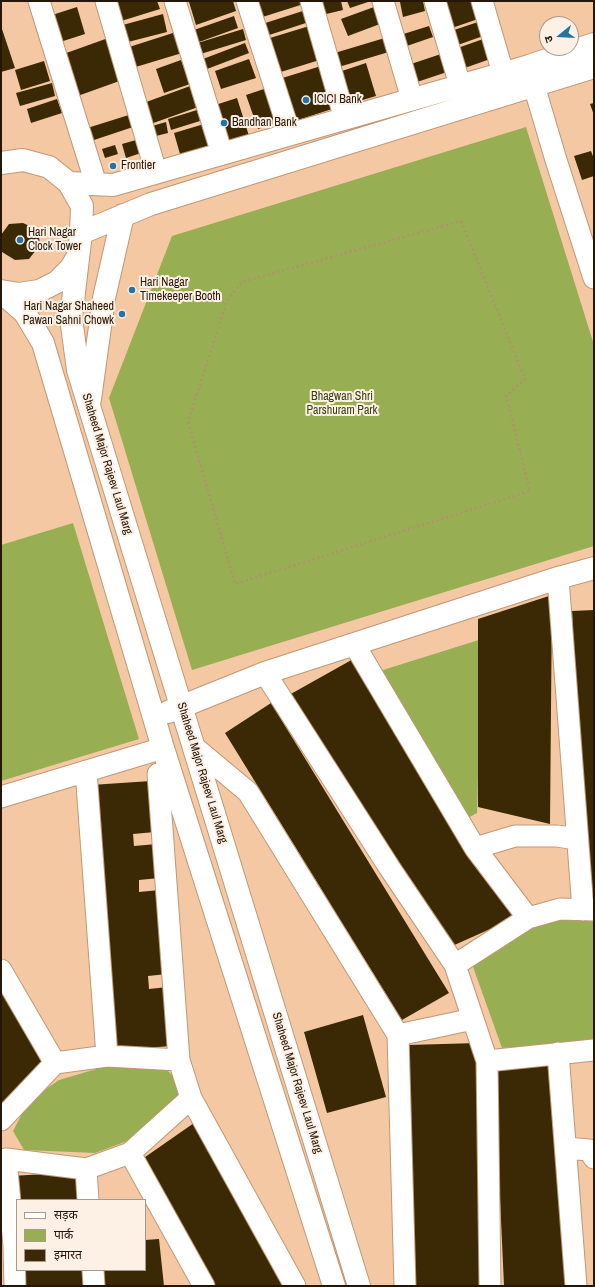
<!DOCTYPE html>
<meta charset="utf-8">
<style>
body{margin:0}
#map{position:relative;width:595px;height:1287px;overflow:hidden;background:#f4c8a3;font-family:"Archivo Narrow","Noto Sans Devanagari",sans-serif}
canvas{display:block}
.frame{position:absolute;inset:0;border:2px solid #261608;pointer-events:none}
.legend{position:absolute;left:16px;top:1199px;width:130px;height:72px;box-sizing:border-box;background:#fdf0e4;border:1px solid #a7998c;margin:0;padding:5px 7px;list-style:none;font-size:12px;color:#261608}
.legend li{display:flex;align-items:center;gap:8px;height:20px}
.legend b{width:20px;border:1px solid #a7998c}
.north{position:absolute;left:539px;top:16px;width:40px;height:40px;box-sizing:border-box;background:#fdf0e4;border:1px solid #a7998c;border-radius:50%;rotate:252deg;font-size:11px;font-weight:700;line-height:16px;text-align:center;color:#261608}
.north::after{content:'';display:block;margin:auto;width:14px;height:18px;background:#2373a4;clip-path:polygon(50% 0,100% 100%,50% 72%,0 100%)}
</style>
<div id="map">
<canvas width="595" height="1287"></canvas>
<div class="frame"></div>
<ul class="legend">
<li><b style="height:5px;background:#fff"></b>सड़क</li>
<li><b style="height:11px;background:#98ae53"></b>पार्क</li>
<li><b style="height:11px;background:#3a2904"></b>इमारत</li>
</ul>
<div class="north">उ</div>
</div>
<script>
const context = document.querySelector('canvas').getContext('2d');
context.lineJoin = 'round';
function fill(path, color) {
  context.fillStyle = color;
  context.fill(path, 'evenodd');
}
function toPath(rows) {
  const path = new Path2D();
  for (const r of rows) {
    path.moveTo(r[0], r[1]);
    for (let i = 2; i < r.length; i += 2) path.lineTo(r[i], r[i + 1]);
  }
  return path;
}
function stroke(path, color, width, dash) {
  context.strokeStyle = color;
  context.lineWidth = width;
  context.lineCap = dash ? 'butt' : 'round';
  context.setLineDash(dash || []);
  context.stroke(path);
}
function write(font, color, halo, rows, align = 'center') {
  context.font = font + ' "Archivo Narrow",sans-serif';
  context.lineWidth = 4;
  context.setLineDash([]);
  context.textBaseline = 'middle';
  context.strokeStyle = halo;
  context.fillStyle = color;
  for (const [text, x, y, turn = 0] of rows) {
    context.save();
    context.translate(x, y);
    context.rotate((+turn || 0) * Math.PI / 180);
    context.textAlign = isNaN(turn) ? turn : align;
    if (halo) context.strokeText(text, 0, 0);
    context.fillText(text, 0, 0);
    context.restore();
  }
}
const green = toPath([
 [526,127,594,345,594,546,192,670,109,398,172,236],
 [73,523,139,739,1,781,1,545],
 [482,639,477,813,464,820,382,676,383,670],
 [563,915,594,916,594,1041,502,1048,472,964,530,926],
 [137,1057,163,1066,182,1085,174,1106,138,1137,95,1153,24,1150,13,1131,23,1112,46,1089,59,1080]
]);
const building = toPath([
 [111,1,157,1,160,9,118,22],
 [193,1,233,1,236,11,196,25,189,2],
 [254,1,310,1,310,2,253,20],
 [329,1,341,1,343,10,322,15,319,3],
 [347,1,371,1,350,8],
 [403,1,423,1,425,11,403,17,400,2],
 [448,1,476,1,481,18,449,29,440,3],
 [77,7,85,34,54,44,46,17],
 [374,7,380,24,348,36,341,19],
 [309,9,312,21,260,38,256,26],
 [163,14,167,32,124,43,119,26],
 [234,16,238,28,199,42,194,30],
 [481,21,486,35,452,47,448,32],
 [316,24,326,58,271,75,260,41],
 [1,26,15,68,1,72],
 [429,26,433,37,401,48,397,36],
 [243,29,246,40,194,56,191,45],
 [176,32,182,53,129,69,123,49],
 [111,37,125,79,72,98,58,56],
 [388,37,392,51,332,69,328,55],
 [486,38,493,58,459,70,452,50],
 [245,43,249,53,207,69,203,59],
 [441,54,447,72,411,84,405,66],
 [249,59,256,78,221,89,215,71],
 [181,60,190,84,164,93,156,69],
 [44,61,50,81,21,90,15,70],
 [366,63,376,96,349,104,339,72],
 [321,66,335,108,289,123,276,80],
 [52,83,55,96,20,106,16,93],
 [193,85,201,106,145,126,138,105],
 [270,87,282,121,258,129,246,95],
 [237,98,249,136,221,144,209,107],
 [57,99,62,113,31,123,27,109],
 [594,103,594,115,590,104],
 [197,110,200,121,171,130,168,119],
 [132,114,136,126,85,143,81,130],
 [166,122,168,133,148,138,145,128],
 [204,124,212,152,182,161,174,133],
 [143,138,147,151,126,158,122,144],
 [115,145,118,154,105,158,102,149],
 [591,151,594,159,594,176,582,180,574,156],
 [23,223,38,230,40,245,29,259,15,260,2,252,1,235,9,224],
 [552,595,550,824,478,807,478,619],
 [594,610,594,903,587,903,572,611],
 [355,658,517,917,450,947,289,695],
 [271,703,449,993,402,1020,225,733],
 [151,781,155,832,133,834,134,846,157,844,159,878,139,880,139,892,160,890,167,974,148,976,149,989,168,987,173,1046,111,1050,91,785],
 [1,988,45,1068,1,1112],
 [363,1015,386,1097,327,1113,304,1032],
 [478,1043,480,1286,415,1286,408,1045],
 [554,1064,572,1286,504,1286,494,1065],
 [194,1123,287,1286,211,1286,138,1162],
 [80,1172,81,1200,17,1200,11,1176],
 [159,1239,164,1286,97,1286,96,1270,145,1270,145,1240],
 [19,1270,85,1270,86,1286,20,1286]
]);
const path = toPath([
 [461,221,525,379,506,396,530,491,235,584,188,422,227,301,242,282,461,221]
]);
const minor = toPath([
 [39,1,96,184],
 [106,1,156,172],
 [175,1,222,154],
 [247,1,290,134],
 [311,1,345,119],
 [383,1,412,99],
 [435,1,460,85],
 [482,1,503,73],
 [529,69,556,160,594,278],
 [558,578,583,910],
 [354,644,475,848,528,918],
 [265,673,389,867,455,965],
 [194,747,248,792,398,1035],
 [86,771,107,1056],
 [158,774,179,1060],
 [1,797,163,748],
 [475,848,515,836,557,836,577,839],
 [594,910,560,909,528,918,455,965,487,1061,594,1050],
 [1,970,55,1063],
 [558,1053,576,1286],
 [487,1061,490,1286],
 [1,1120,55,1063,107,1056,179,1060,191,1098,295,1286],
 [566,1148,589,1150,594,1158],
 [130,1153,204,1286],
 [86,1169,130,1153,191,1098],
 [93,1270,94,1286],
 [15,1286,14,1246,6,1159,86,1169,88,1200],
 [405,1286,398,1035,473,1019]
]);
const tertiary = toPath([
 [1,163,23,160,49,167,69,183,82,206,81,233,71,318,78,370,359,1286],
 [69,183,113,185,529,66,594,44],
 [81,233,151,204,594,67],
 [1,291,19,294,39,291,57,282,71,268,78,256],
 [1,292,25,313,43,343,163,748,334,1286],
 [90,399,104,298,123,215],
 [168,712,265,673,558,578,594,568]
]);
const markers = [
 [306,100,4,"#2373a4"],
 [224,123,4,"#2373a4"],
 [113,166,4,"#2373a4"],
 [20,240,4,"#2373a4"],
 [132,290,4,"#2373a4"],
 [122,314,4,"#2373a4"]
];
const poiNames = [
 ["ICICI Bank",314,100],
 ["Bandhan Bank",232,123],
 ["Frontier",121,166],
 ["Hari Nagar",28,233],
 ["Clock Tower",28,247],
 ["Hari Nagar",140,283],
 ["Timekeeper Booth",140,297],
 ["Hari Nagar Shaheed",114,307,"right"],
 ["Pawan Sahni Chowk",114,321,"right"]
];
const parkNames = [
 ["Bhagwan Shri",342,397],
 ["Parshuram Park",342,411]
];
const streetNames = [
 ["Shaheed Major Rajeev Laul Marg",107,464,73],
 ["Shaheed Major Rajeev Laul Marg",202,773,73],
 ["Shaheed Major Rajeev Laul Marg",297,1083,73]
];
fill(green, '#98ae53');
fill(building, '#3a2904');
stroke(minor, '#c19774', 23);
stroke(tertiary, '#c19774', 24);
stroke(path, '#b39072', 2.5, [2, 3]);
stroke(minor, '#fff', 21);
stroke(tertiary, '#fff', 22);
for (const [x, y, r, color] of markers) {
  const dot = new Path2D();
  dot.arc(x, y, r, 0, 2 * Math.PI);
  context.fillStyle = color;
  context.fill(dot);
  stroke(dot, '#fdf0e4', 1.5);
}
write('12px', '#261608', '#fdf0e4', poiNames, 'left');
write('12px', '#343e11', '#fdf0e4', parkNames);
write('12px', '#261608', '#fdf0e4', streetNames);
</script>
